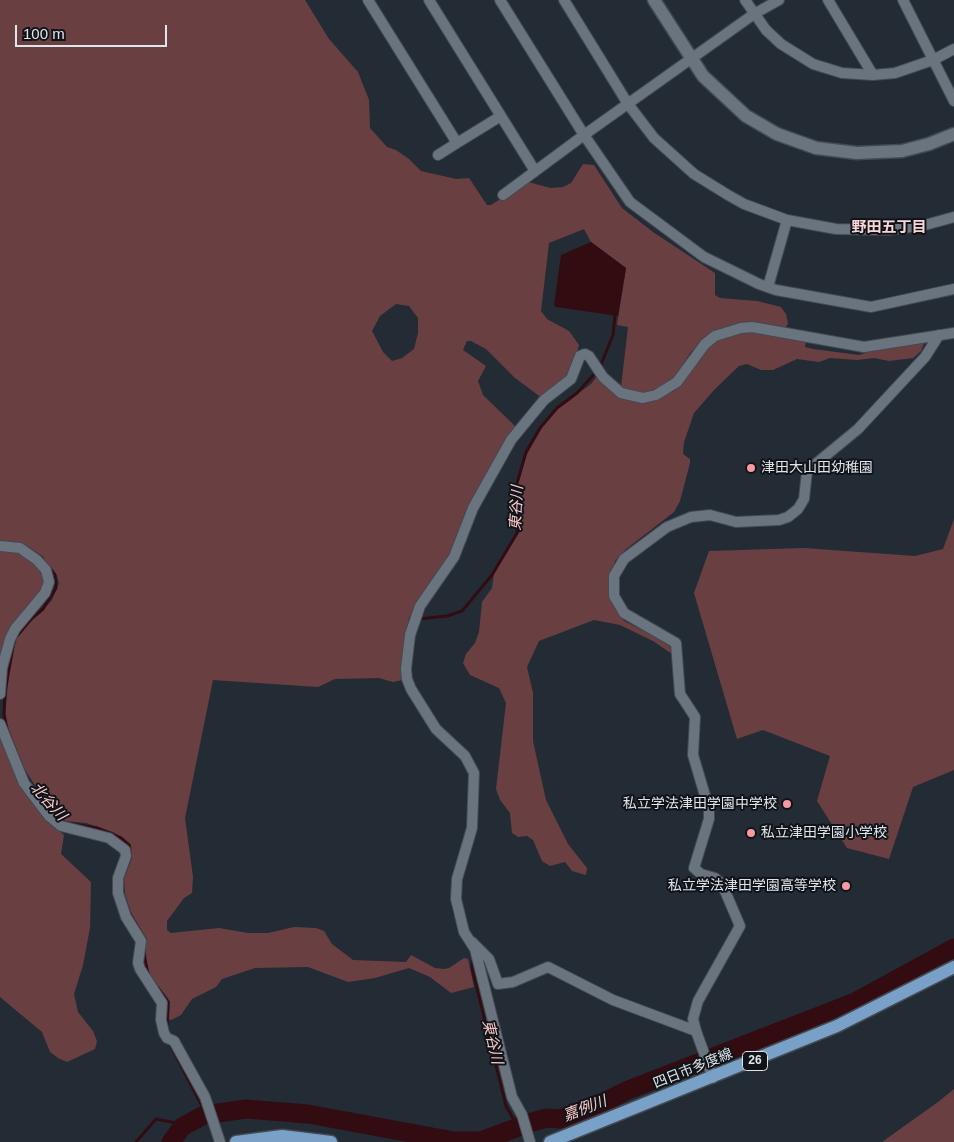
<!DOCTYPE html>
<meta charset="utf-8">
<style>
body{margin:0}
#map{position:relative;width:954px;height:1142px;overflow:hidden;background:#232c35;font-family:Arial,sans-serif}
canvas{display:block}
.scale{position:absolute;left:15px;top:25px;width:152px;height:22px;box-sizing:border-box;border:2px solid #dfe5ec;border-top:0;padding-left:6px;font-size:15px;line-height:18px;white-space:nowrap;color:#dfe5ec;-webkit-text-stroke:4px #101418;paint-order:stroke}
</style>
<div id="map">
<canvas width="954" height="1142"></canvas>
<div class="scale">100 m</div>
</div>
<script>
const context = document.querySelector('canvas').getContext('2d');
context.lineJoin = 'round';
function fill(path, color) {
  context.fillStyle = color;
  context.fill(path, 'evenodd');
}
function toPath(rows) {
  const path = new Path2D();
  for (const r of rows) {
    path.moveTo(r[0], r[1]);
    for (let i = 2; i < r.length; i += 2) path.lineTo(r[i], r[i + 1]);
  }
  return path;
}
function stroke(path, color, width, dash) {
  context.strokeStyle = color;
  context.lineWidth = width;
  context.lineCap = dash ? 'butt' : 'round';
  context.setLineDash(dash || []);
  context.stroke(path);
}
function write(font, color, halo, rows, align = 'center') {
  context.font = font + ' Arial,"Noto Sans JP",sans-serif';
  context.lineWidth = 4;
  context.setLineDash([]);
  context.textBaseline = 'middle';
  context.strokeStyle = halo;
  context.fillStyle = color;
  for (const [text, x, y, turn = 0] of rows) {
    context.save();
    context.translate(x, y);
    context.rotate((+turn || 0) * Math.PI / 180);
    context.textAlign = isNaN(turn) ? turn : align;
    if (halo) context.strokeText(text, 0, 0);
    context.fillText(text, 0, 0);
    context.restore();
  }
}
const green = toPath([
 [0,0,305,0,329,39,358,72,369,100,370,128,387,147,396,150,409,159,421,171,456,179,469,178,487,205,491,205,528,182,551,188,563,187,571,183,583,164,594,165,622,208,653,232,715,273,715,295,720,298,757,301,781,307,786,314,788,324,785,328,751,323,702,341,691,352,670,384,642,394,631,392,621,387,628,327,617,325,626,268,591,242,584,229,549,243,541,311,547,319,569,331,579,345,572,370,568,378,542,398,515,378,486,349,471,341,467,341,463,350,486,366,478,381,483,395,516,427,457,546,409,618,403,653,402,680,393,682,379,678,335,679,318,687,213,680,185,818,193,877,192,893,184,898,167,921,167,930,171,933,219,928,248,933,268,933,294,927,316,928,324,931,332,944,353,960,406,962,411,955,435,968,444,969,449,968,464,958,468,959,474,987,451,993,430,977,409,968,375,978,348,982,308,967,255,968,222,979,216,987,192,999,181,1015,171,1020,169,1019,170,1002,167,997,152,978,147,968,145,937,132,915,125,894,124,879,132,858,131,845,113,832,86,823,65,821,47,804,25,770,8,727,5,716,10,662,18,635,52,600,59,583,57,576,41,555,23,544,0,540],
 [396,304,409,306,418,318,418,333,414,349,402,358,392,361,383,352,372,331,380,316],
 [743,332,760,333,806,341,805,347,813,349,859,355,874,350,924,343,921,351,913,358,889,361,874,358,857,360,830,358,819,362,797,359,773,370,761,370,747,364,739,366,715,389,694,413,684,442,683,454,690,459,690,463,680,501,674,512,625,550,615,561,608,585,612,604,624,621,666,642,671,648,672,654,653,641,620,625,594,620,539,641,527,667,533,693,533,741,546,800,568,844,587,868,586,875,572,871,565,862,550,866,542,861,533,840,527,836,518,837,512,833,510,813,500,800,496,789,506,703,499,688,470,675,463,663,466,654,475,643,479,632,482,602,492,588,494,573,520,531,516,491,527,454,543,426,558,408,591,384,597,376,607,387,624,398,630,401,652,401,674,391,705,349,723,338],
 [954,519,954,770,913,787,889,859,847,848,817,801,830,756,763,730,737,739,694,593,709,551,804,548,915,556,943,549],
 [0,548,18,550,43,569,46,586,13,629,0,672],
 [0,733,54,826,64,835,61,854,91,882,90,928,83,965,74,994,78,1012,93,1031,97,1041,95,1049,67,1062,58,1058,50,1052,42,1032,0,997],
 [954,1089,954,1142,882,1142,938,1102]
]);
const water = toPath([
 [591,242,626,268,618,316,556,307,554,305,561,255]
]);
const stream = toPath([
 [600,367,613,335,615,315],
 [29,549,42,558],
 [418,619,447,616,462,611,492,575,517,533,518,522,515,490,526,452,540,428,557,408,577,393,596,372],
 [17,636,31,619,43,609,56,588,55,575,49,567],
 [7,729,4,714,5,691,13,647],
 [46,805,65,823,97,828,121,838,129,845,130,858],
 [453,906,454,913],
 [130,914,145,939],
 [144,955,148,973],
 [473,961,472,968,506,1106,514,1120,515,1130],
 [158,988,168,1002,167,1026],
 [170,1044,202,1106,204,1115],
 [136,1142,156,1119,176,1123,182,1127]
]);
const river = toPath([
 [171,1142,182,1127,204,1115,246,1109,308,1114,454,1141,481,1141,532,1122,547,1118,560,1119,610,1099,628,1090,855,1002,954,948]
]);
const minor = toPath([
 [368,0,457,143,501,116],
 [429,0,535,171],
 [500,0,584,135,630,202,704,257,759,284,776,290,871,307,954,289],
 [564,0,628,104,654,138,694,174,728,195,744,204,787,220,836,229,889,230,925,225,954,217],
 [745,0,766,30,781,44,813,64,842,73,873,75,895,73,933,60,954,49],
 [828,0,873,75],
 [903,0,954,101],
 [438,155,457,143],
 [503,195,584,135,754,14,779,0],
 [768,287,787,220],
 [0,546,20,548,37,560,46,570,49,582,45,593,15,629,10,639,2,668,0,694],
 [0,724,24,783,49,816,61,826,109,838,125,850,126,856,118,878,118,893,126,917,141,941,138,963,140,969,162,1003,161,1020,164,1033,167,1038,174,1041,205,1097,220,1142],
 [472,942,489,959,498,984,513,982,548,967,613,1000,696,1031,713,1078],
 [696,1031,693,1019,698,1001,740,926,722,884,715,878,701,874,694,868,709,819,709,809,693,755,695,717,680,694,676,643,624,613,614,596,614,576,624,559,667,527,691,517,710,515,736,522,779,520,788,517,798,509,804,499,807,471,858,429,925,357,939,335],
 [530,1142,522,1115,512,1097,475,949,464,932,456,899,457,879,472,828,474,773,465,756,436,729,411,689,407,679,406,669,410,635,420,606,454,557,473,508,511,440,544,400,571,379,580,356,585,354,589,356,603,377,621,393,643,398,656,395,677,382,705,344,715,336,741,328,752,327,864,347,954,333]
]);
const tertiary = toPath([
 [654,0,703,76,746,116,777,134,816,148,857,153,902,151,929,144,954,134]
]);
const primary = toPath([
 [236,1142,282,1136,331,1142],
 [550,1142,837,1026,954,967]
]);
const markers = [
 [751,468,5,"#f49aa0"],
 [787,804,5,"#f49aa0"],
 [751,833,5,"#f49aa0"],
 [846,886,5,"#f49aa0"]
];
const shields = [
 [755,1061,25]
];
const shieldNames = [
 ["26",755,1061]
];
const poiNames = [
 ["津田大山田幼稚園",761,468],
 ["私立学法津田学園中学校",777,804,"right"],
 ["私立津田学園小学校",761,833],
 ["私立学法津田学園高等学校",836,886,"right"]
];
const streetNames = [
 ["四日市多度線",693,1069,-22]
];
const neighbourhoodNames = [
 ["野田五丁目",889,228]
];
const waterNames = [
 ["東谷川",517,508,-87],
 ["北谷川",48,802,48],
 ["東谷川",492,1042,77],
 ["嘉例川",585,1109,-21]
];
fill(green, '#6a3f42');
fill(water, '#320c11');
stroke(stream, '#320c11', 3);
stroke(river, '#320c11', 19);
stroke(minor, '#434a53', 12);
stroke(tertiary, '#434a53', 15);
stroke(primary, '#434a53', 15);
stroke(minor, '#69747f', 10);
stroke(tertiary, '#69747f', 12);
stroke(primary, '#79a0c6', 12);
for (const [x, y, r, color] of markers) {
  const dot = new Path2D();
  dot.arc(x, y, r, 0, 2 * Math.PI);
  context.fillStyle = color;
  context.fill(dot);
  stroke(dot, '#101418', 2);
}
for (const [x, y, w] of shields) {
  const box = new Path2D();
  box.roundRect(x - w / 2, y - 9.5, w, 19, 4);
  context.fillStyle = '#101418';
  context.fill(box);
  stroke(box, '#dfe5ec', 1);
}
write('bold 12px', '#dfe5ec', null, shieldNames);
write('14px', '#dfe5ec', '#101418', poiNames, 'left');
write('14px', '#dfe5ec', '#101418', streetNames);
write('bold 15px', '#f8d5d6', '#101418', neighbourhoodNames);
write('italic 15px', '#fac9cb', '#101418', waterNames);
</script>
